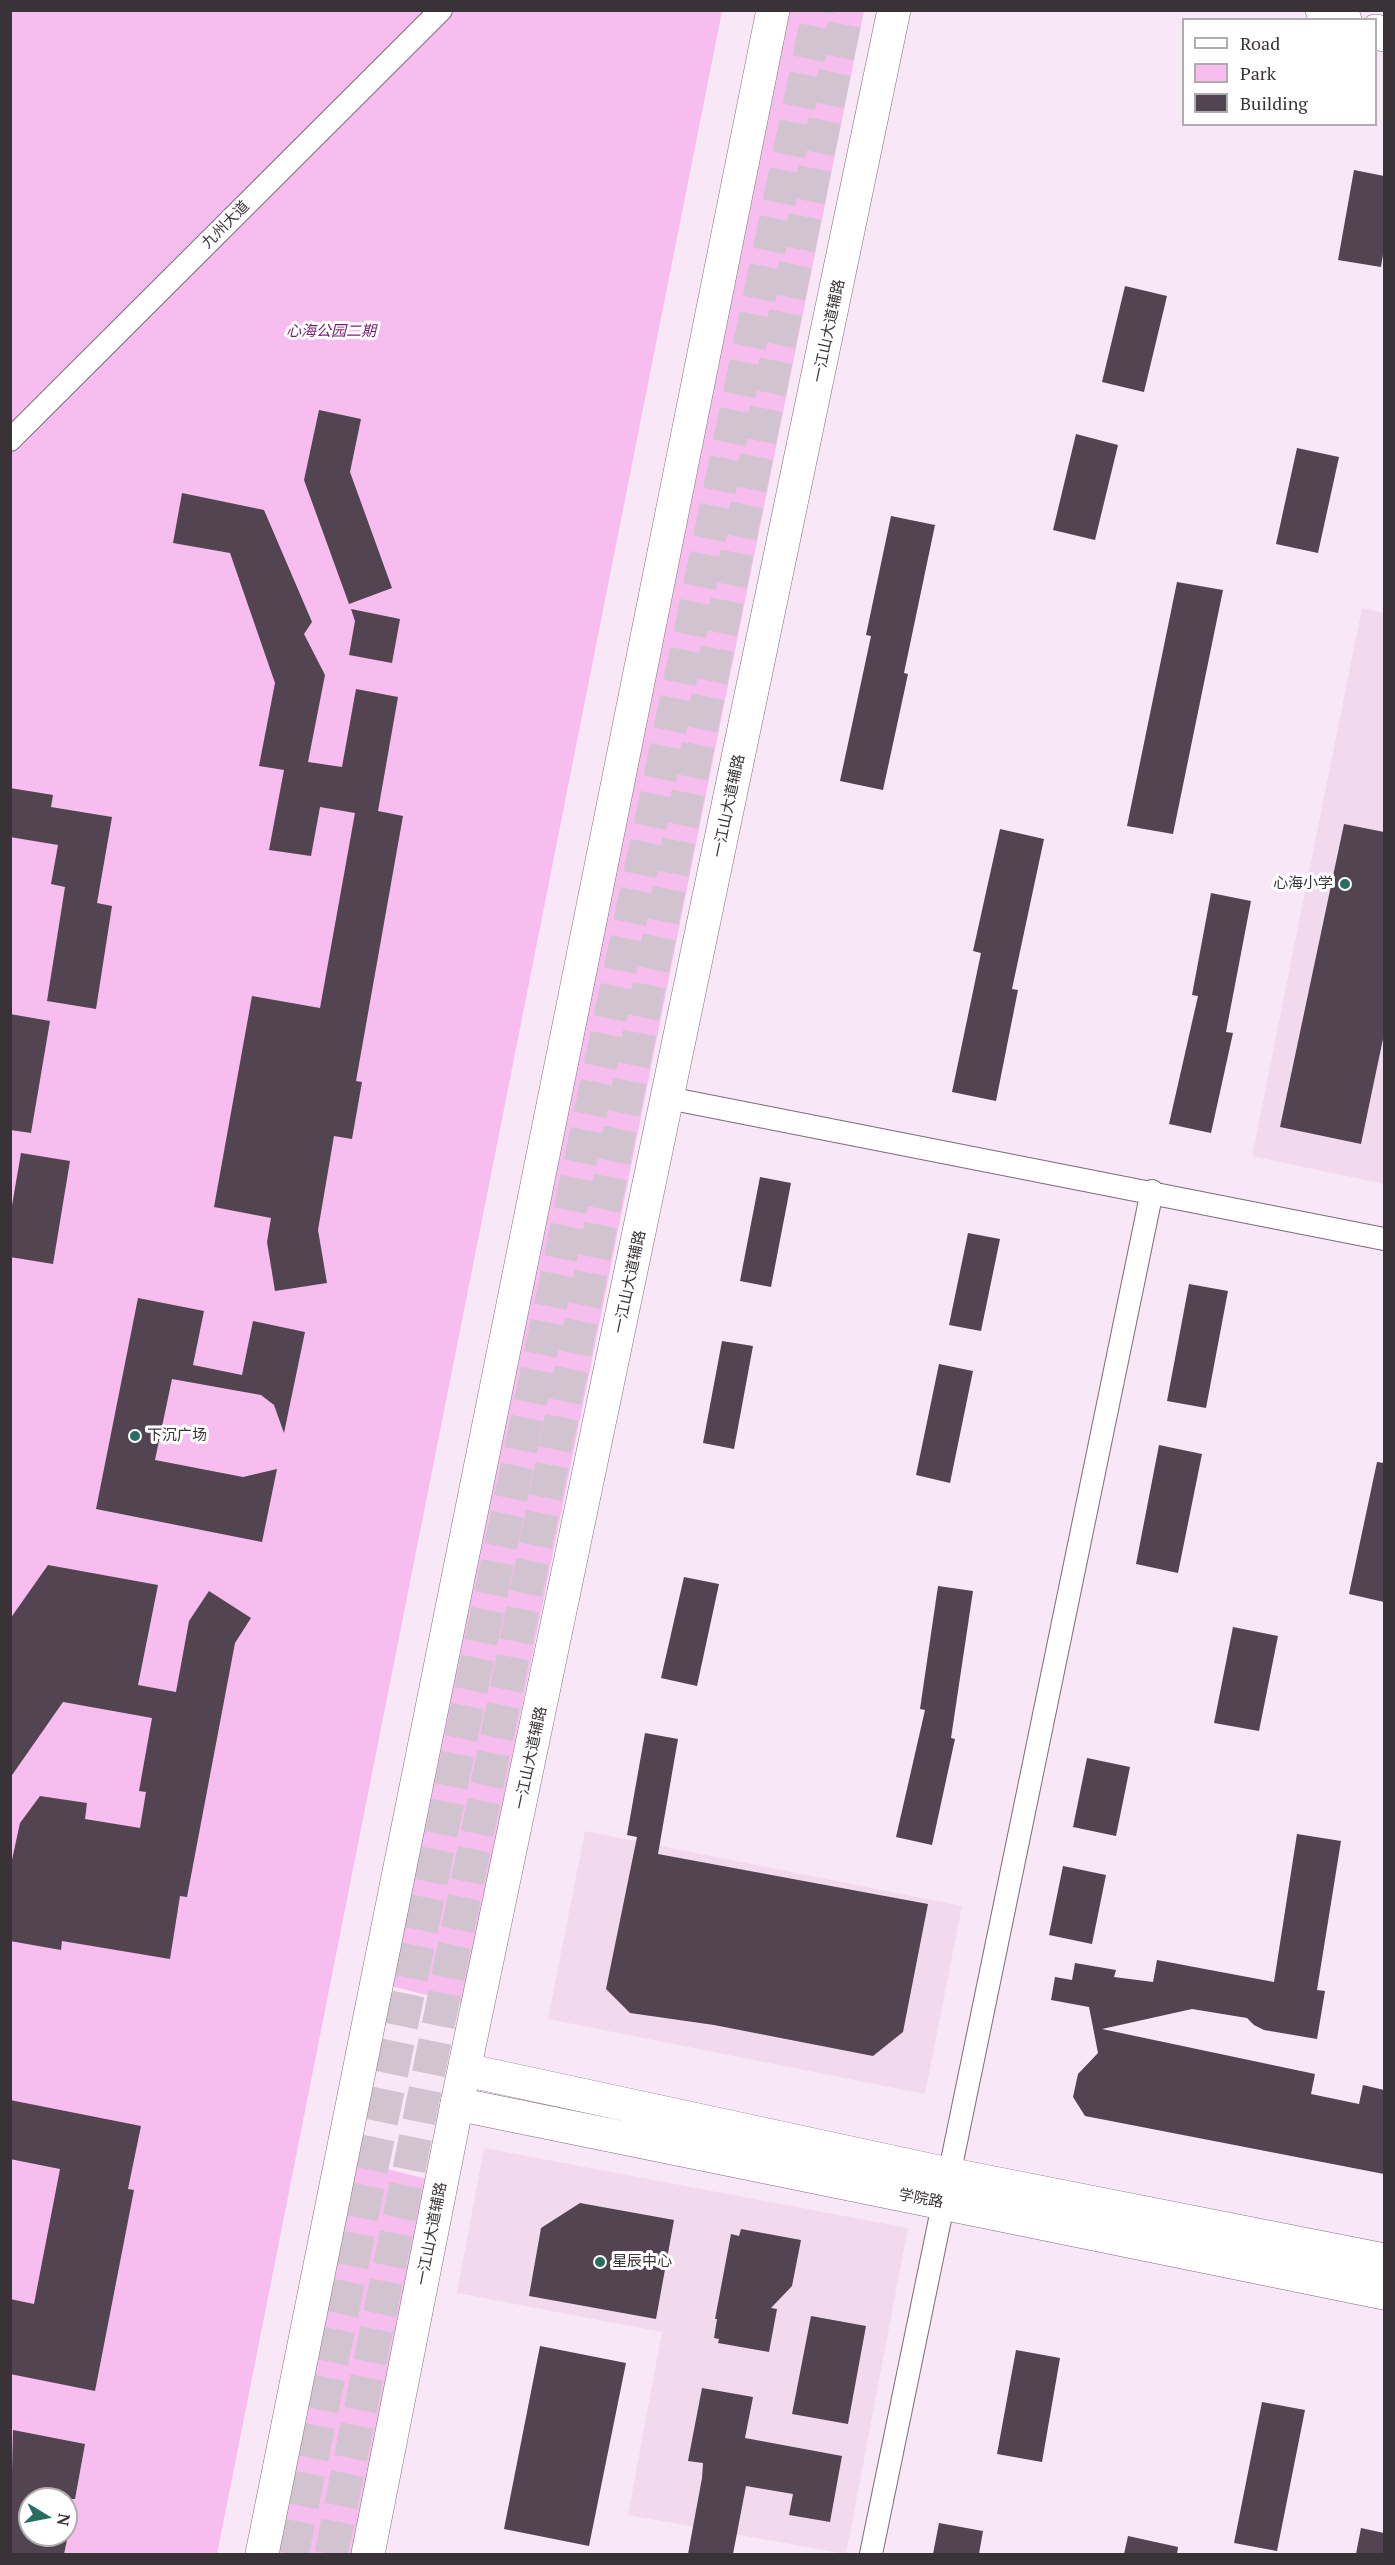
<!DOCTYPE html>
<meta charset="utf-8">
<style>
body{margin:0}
#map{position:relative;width:1395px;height:2565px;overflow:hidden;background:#f8e7f6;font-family:"PT Serif",serif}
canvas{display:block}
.frame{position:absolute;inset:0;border:12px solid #393338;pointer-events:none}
.legend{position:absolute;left:1182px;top:18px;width:195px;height:108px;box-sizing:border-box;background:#fff;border:2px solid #b0adaf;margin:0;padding:8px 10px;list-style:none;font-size:18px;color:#393338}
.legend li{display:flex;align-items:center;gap:12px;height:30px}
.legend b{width:30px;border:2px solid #b0adaf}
.north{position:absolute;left:18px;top:2487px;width:60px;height:60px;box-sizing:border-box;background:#fff;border:2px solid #b0adaf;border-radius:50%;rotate:100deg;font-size:16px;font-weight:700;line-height:24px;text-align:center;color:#393338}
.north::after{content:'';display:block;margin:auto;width:21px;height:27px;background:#276d62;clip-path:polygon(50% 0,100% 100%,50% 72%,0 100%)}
</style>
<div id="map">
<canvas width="1395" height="2565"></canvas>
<div class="frame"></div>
<ul class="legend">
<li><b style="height:8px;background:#fff"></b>Road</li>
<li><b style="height:16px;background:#f6bdee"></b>Park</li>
<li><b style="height:16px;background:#524450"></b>Building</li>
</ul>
<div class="north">N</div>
</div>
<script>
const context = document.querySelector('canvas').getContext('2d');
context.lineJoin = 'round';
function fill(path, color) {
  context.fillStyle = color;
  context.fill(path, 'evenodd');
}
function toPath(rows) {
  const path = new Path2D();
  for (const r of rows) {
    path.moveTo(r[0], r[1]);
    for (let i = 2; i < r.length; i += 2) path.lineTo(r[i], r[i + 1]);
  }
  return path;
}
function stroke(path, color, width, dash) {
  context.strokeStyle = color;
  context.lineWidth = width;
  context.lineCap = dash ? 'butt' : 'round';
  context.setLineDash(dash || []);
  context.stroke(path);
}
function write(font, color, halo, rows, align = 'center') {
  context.font = font + ' "PT Serif","Noto Sans SC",serif';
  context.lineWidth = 6;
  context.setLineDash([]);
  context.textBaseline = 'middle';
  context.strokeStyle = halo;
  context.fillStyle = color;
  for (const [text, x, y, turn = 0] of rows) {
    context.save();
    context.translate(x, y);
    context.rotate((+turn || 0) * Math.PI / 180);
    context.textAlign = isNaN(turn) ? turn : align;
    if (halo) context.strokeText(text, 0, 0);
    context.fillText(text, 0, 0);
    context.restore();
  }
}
const built = toPath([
 [1362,608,1384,613,1384,1184,1252,1156],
 [585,1831,962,1906,925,2094,548,2019],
 [484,2148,908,2228,846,2554,628,2515,662,2332,457,2293]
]);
const green = toPath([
 [11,11,722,11,217,2554,11,2554],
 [30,2499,66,2499,66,2535,30,2535],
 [789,11,864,11,462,2004,391,1986],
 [355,2161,427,2179,352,2554,277,2554]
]);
const building = toPath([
 [1354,170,1384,176,1384,248,1381,267,1338,260],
 [1125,286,1167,296,1144,392,1102,382],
 [319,410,361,419,350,472,392,588,349,604,304,480],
 [1076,434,1118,445,1095,540,1053,530],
 [1297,448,1339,457,1318,553,1276,544],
 [182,493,264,510,312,622,304,634,325,675,308,762,342,767,356,689,398,697,378,811,403,816,356,1081,362,1082,352,1139,334,1136,318,1230,327,1283,275,1291,267,1242,271,1218,214,1207,252,996,320,1008,355,813,320,807,311,856,269,850,284,770,259,766,275,683,230,553,173,543],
 [891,516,935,525,904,673,908,674,883,790,840,781,871,636,866,635],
 [1177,582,1223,590,1173,834,1127,826],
 [351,609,400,619,392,663,349,655,355,621],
 [10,788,53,795,51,807,112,817,97,903,112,906,96,1009,47,1001,65,887,51,884,58,845,10,837],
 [1344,824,1384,832,1384,1034,1361,1144,1280,1127],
 [1000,829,1044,839,1012,989,1018,990,996,1101,952,1092,981,953,973,951],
 [1211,893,1251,901,1226,1032,1233,1033,1211,1133,1169,1124,1198,996,1192,995],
 [10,1014,50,1021,31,1133,10,1130],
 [21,1153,70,1161,53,1264,10,1257,10,1217],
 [760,1177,791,1183,771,1287,740,1281],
 [968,1233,1000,1239,981,1331,949,1325],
 [1189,1284,1228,1291,1206,1408,1167,1401],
 [138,1298,204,1311,193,1365,242,1375,253,1321,305,1332,284,1433,274,1405,261,1395,172,1379,155,1460,243,1477,277,1469,262,1542,96,1509],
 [722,1341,753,1346,734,1449,703,1443],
 [939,1364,973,1371,950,1483,916,1475],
 [1159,1445,1202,1454,1178,1573,1136,1564],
 [1377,1462,1384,1463,1384,1602,1349,1594],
 [48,1565,158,1585,138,1685,176,1692,189,1621,209,1591,251,1618,235,1643,187,1897,180,1896,170,1959,62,1941,61,1950,10,1941,10,1869,20,1823,40,1796,87,1803,85,1819,140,1828,146,1792,139,1791,152,1718,63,1702,10,1778,10,1619],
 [684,1577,719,1584,697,1686,661,1678],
 [938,1586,973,1591,951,1738,955,1739,932,1845,896,1837,925,1710,920,1709],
 [1233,1627,1278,1636,1259,1731,1214,1723],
 [645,1733,678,1739,658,1854,928,1904,903,2032,873,2056,714,2025,630,2013,606,1989,637,1837,627,1835],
 [1087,1758,1130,1767,1116,1836,1073,1827],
 [1297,1834,1341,1841,1317,1990,1325,1991,1317,2039,1264,2030,1254,2025,1247,2018,1192,2009,1102,2029,1315,2074,1311,2094,1359,2104,1363,2085,1384,2090,1384,2174,1085,2116,1073,2097,1078,2074,1098,2053,1089,2007,1051,2000,1055,1977,1072,1980,1075,1963,1116,1970,1114,1977,1153,1982,1157,1960,1274,1982],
 [1063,1866,1106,1875,1092,1944,1049,1935],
 [10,2100,141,2126,128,2189,134,2190,95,2391,10,2374,10,2299,34,2304,60,2169,10,2159],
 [580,2203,674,2220,656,2319,529,2296,541,2228],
 [741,2229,801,2240,792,2286,771,2308,777,2309,769,2352,718,2343,719,2339,714,2338,717,2319,715,2319,731,2234,739,2236],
 [811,2316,866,2326,848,2424,792,2414],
 [540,2346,626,2363,589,2546,504,2529],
 [1016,2350,1060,2358,1042,2462,997,2454],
 [702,2388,753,2397,745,2438,842,2456,830,2522,789,2515,793,2494,746,2486,733,2554,688,2554,702,2478,703,2463,688,2461],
 [1262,2402,1305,2410,1277,2551,1234,2543],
 [13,2430,85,2444,75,2499,30,2499,30,2535,68,2535,64,2554,10,2554],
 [939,2523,983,2531,979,2554,933,2554],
 [1361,2528,1384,2533,1384,2554,1356,2554],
 [1128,2536,1178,2547,1177,2554,1124,2554]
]);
const trunkTunnel = toPath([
 [292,2554,819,10],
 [331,2554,847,10]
]);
const minor = toPath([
 [10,440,441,10],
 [668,1098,1384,1239],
 [871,2554,1152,1191]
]);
const secondary = toPath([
 [1322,10,1345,20],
 [1376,31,1384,35],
 [466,2070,948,2174,1384,2260],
 [457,2104,1384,2293]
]);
const primary = toPath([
 [262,2554,773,10],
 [368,2554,457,2104,894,10]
]);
const markers = [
 [1345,884,6,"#276d62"],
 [135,1436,6,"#276d62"],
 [600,2262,6,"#276d62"]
];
const streetNames = [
 ["九州大道",226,225,-45],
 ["一江山大道辅路",829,331,-78],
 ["一江山大道辅路",729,806,-78],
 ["一江山大道辅路",630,1282,-78],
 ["一江山大道辅路",531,1758,-78],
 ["学院路",921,2199,11],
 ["一江山大道辅路",432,2234,-79]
];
const parkNames = [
 ["心海公园二期",331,332]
];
const poiNames = [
 ["心海小学",1333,884,"right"],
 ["下沉广场",147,1436],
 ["星辰中心",612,2262]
];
fill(built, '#f1daed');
fill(green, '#f6bdee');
fill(building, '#524450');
stroke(trunkTunnel, '#d2c3d0', 33, [33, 16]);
stroke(minor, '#7c6d79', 24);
stroke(secondary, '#7c6d79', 34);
stroke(primary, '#7c6d79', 34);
stroke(minor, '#fff', 22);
stroke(secondary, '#fff', 33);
stroke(primary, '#fff', 33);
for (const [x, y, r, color] of markers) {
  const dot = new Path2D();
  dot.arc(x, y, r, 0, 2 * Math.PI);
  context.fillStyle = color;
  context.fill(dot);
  stroke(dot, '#fff', 2);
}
write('15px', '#393338', '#fff', streetNames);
write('italic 15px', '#771b70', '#fff', parkNames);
write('15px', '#393338', '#fff', poiNames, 'left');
</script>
